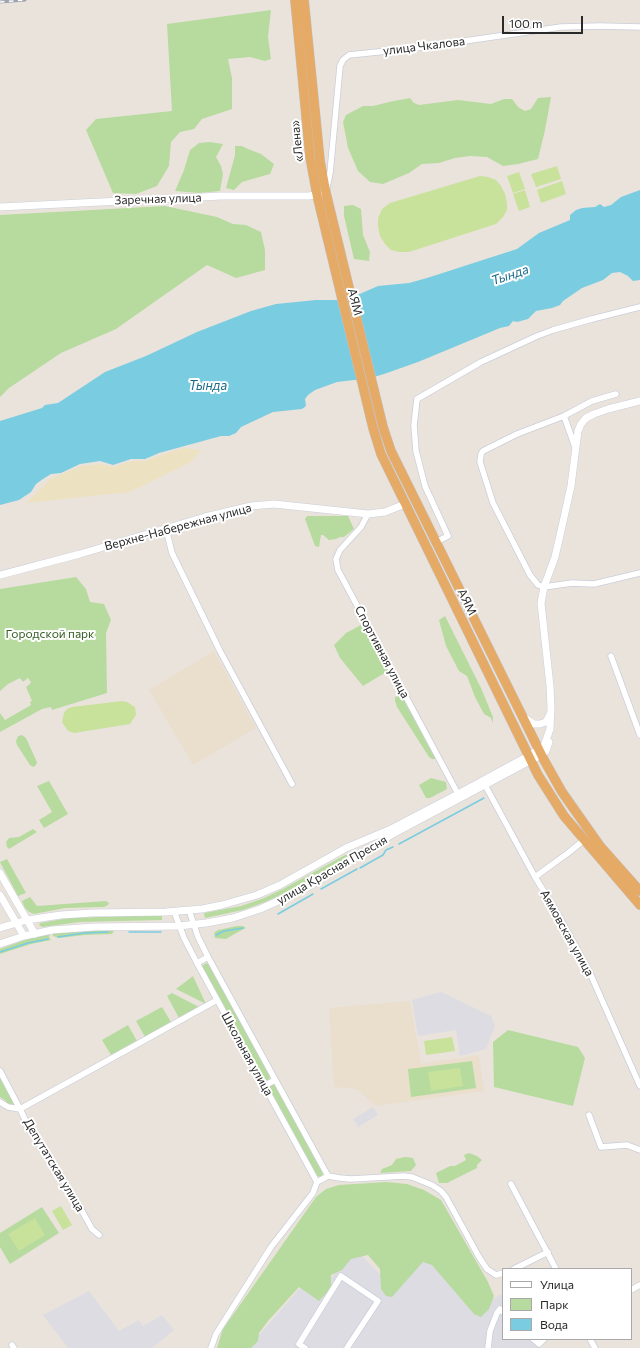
<!DOCTYPE html>
<meta charset="utf-8">
<style>
body{margin:0}
#map{position:relative;width:640px;height:1348px;overflow:hidden;background:#eae3dc;font-family:Commissioner,sans-serif}
canvas{display:block}
.legend{position:absolute;left:502px;top:1268px;width:130px;height:72px;box-sizing:border-box;background:#fff;border:1px solid #a9a9a9;margin:0;padding:5px 7px;list-style:none;font-size:12px;color:#292929}
.legend li{display:flex;align-items:center;gap:8px;height:20px}
.legend b{width:20px;border:1px solid #a9a9a9}
.scale{position:absolute;left:502px;top:16px;width:81px;height:18px;box-sizing:border-box;border:2px solid #292929;border-top:0;padding-left:5px;font-size:12px;line-height:14px;white-space:nowrap;color:#292929;-webkit-text-stroke:3px #fff;paint-order:stroke}
</style>
<div id="map">
<canvas width="640" height="1348"></canvas>
<ul class="legend">
<li><b style="height:5px;background:#fff"></b>Улица</li>
<li><b style="height:11px;background:#b7db9e"></b>Парк</li>
<li><b style="height:11px;background:#7acce1"></b>Вода</li>
</ul>
<div class="scale">100 m</div>
</div>
<script>
const context = document.querySelector('canvas').getContext('2d');
context.lineJoin = 'round';
function fill(path, color) {
  context.fillStyle = color;
  context.fill(path, 'evenodd');
}
function toPath(rows) {
  const path = new Path2D();
  for (const r of rows) {
    path.moveTo(r[0], r[1]);
    for (let i = 2; i < r.length; i += 2) path.lineTo(r[i], r[i + 1]);
  }
  return path;
}
function stroke(path, color, width, dash) {
  context.strokeStyle = color;
  context.lineWidth = width;
  context.lineCap = dash ? 'butt' : 'round';
  context.setLineDash(dash || []);
  context.stroke(path);
}
function write(font, color, halo, rows, align = 'center') {
  context.font = font + ' Commissioner,sans-serif';
  context.lineWidth = 4;
  context.setLineDash([]);
  context.textBaseline = 'middle';
  context.strokeStyle = halo;
  context.fillStyle = color;
  for (const [text, x, y, turn = 0] of rows) {
    context.save();
    context.translate(x, y);
    context.rotate((+turn || 0) * Math.PI / 180);
    context.textAlign = isNaN(turn) ? turn : align;
    if (halo) context.strokeText(text, 0, 0);
    context.fillText(text, 0, 0);
    context.restore();
  }
}
const industrial = toPath([
 [441,992,491,1016,495,1026,486,1049,460,1056,456,1030,418,1036,412,1000],
 [373,1107,378,1115,358,1127,353,1119],
 [354,1248,397,1291,429,1255,476,1309,502,1294,503,1339,533,1339,538,1348,248,1348,300,1288,316,1298],
 [89,1291,119,1331,139,1320,143,1326,162,1315,174,1330,152,1348,68,1348,43,1315]
]);
const education = toPath([
 [214,651,256,728,193,765,149,690],
 [410,1001,421,1064,479,1055,484,1091,375,1106,357,1089,334,1087,329,1008]
]);
const green = toPath([
 [271,10,268,37,271,59,265,61,250,57,228,59,232,78,232,109,202,119,194,129,180,132,171,142,169,166,157,186,136,194,113,193,86,130,96,119,172,111,167,24],
 [551,97,545,130,538,159,518,164,503,166,487,157,470,156,455,158,439,163,422,164,409,173,383,184,370,182,358,171,348,148,343,122,346,115,363,106,373,106,389,102,410,98,414,103,419,105,458,100,491,104,504,99,512,99,518,107,525,111,531,109,538,98],
 [210,142,223,144,216,157,221,166,223,174,220,191,199,193,175,191,184,170,190,150,199,143],
 [235,146,242,146,248,149,261,154,274,164,270,174,242,182,234,190,226,188,235,155],
 [353,205,361,209,363,235,370,252,369,261,354,259,344,216,344,206],
 [165,206,217,217,233,224,246,225,261,232,265,250,265,270,236,278,207,265,116,329,61,353,9,388,0,397,0,215],
 [307,516,348,516,354,529,344,537,340,537,336,539,329,540,323,535,321,535,319,547,315,546,305,519],
 [76,577,86,589,90,602,104,604,111,620,106,633,107,693,52,710,51,707,42,709,0,732,0,713,5,720,31,705,30,702,32,701,26,687,30,684,31,682,28,678,23,682,20,678,8,684,0,691,0,589],
 [445,616,481,688,493,717,493,723,491,718,484,714,475,697,467,676,459,671,446,646,439,620],
 [361,625,388,671,363,686,340,658,334,645,346,633],
 [401,695,436,759,432,759,429,757,397,707,395,701,395,697],
 [22,735,26,738,36,760,37,763,35,766,33,767,30,765,17,745,16,741,18,736],
 [431,778,446,782,447,789,430,798,426,798,419,785],
 [49,781,68,814,44,828,39,820,52,812,37,786],
 [33,829,37,832,9,849,7,847,6,842,9,838,19,837],
 [345,855,347,855,347,858,285,893,265,902,243,910,205,918,204,913,241,906,264,898,283,889],
 [7,859,26,893,18,896,0,862],
 [30,897,37,906,106,901,109,903,108,905,104,907,65,908,34,914,29,912,25,908,22,901],
 [162,915,162,920,80,922,42,927,39,925,40,923,69,918],
 [237,926,243,926,246,928,238,932,226,939,215,938,214,933,218,930],
 [113,929,114,931,112,934,85,935,59,938,53,936,53,934,79,930],
 [50,934,49,937,51,940,31,944,0,954,0,949,30,938],
 [207,963,209,965,270,1075,269,1080,266,1080,264,1078,203,969,203,965],
 [193,976,206,1004,176,989],
 [172,993,199,1007,179,1018,167,996],
 [162,1007,171,1022,145,1037,136,1021],
 [128,1025,137,1041,111,1055,102,1040],
 [508,1030,578,1047,585,1058,573,1106,494,1087,493,1042],
 [472,1061,476,1088,411,1097,408,1069],
 [0,1074,12,1096,13,1105,10,1106,5,1100,0,1097],
 [273,1084,276,1086,323,1172,322,1177,317,1176,270,1090,269,1087],
 [469,1153,477,1156,482,1160,477,1165,477,1168,447,1183,439,1183,436,1173,450,1166,455,1166,466,1160,464,1155],
 [405,1157,413,1158,416,1165,411,1171,380,1173,382,1169,392,1165,396,1159],
 [386,1182,407,1184,424,1190,441,1200,488,1282,494,1296,489,1309,481,1317,474,1314,432,1265,423,1262,392,1297,386,1296,381,1289,380,1269,368,1255,351,1259,342,1270,331,1275,331,1288,319,1301,299,1287,268,1321,259,1333,258,1341,251,1348,217,1348,223,1329,316,1197,326,1189,339,1185],
 [42,1207,59,1233,10,1264,0,1247,0,1233]
]);
const sand = toPath([
 [184,448,202,450,191,462,130,492,26,503,50,479,81,466,100,464,114,467,131,461,145,461,161,455]
]);
const pitch = toPath([
 [557,166,561,179,536,187,531,174],
 [519,172,525,189,513,193,507,176],
 [480,176,488,177,496,180,501,186,505,194,507,203,507,210,503,217,496,224,409,252,399,252,391,250,385,244,380,236,378,227,378,218,382,209,390,203],
 [562,181,566,194,541,203,537,190],
 [525,190,530,207,519,211,513,194],
 [122,701,127,702,135,707,136,715,130,724,74,733,68,731,62,722,64,713,67,709,72,707],
 [452,1037,455,1051,426,1055,424,1041],
 [460,1068,463,1086,431,1091,428,1072],
 [61,1206,72,1225,63,1230,52,1211],
 [35,1218,45,1235,19,1251,8,1234]
]);
const water = toPath([
 [640,190,640,280,633,281,628,276,620,272,612,273,603,280,582,288,563,301,560,305,552,308,536,311,528,319,517,322,513,321,509,326,500,328,418,362,384,374,364,380,354,380,337,382,315,390,308,395,305,399,306,406,302,409,273,412,241,427,236,433,229,436,221,436,159,453,145,459,131,459,113,465,100,461,80,464,61,473,51,474,43,479,36,484,31,492,19,500,0,505,0,421,42,408,45,405,58,403,105,372,146,356,197,332,251,311,276,304,316,300,346,300,378,286,409,283,427,278,517,249,539,233,570,220,570,215,576,210,582,208,595,207,600,204,604,207,611,205,621,197]
]);
const stream = toPath([
 [399,844,484,798],
 [360,868,383,855,386,850,393,847],
 [321,889,357,869],
 [278,914,313,894],
 [129,932,161,932],
 [216,935,224,931,243,928],
 [58,937,84,933,108,932],
 [0,952,28,943,48,939]
]);
const minor = toPath([
 [327,187,330,173,340,66,343,60,349,55,416,48,561,27,600,26,640,27],
 [616,394,592,401,564,416,517,434,483,451,481,454,480,462,493,503,530,575,538,585,544,587,572,583,594,584,640,573],
 [564,416,575,447],
 [368,514,361,527,340,550,336,559,338,570,458,794],
 [166,529,172,553,220,651,292,784],
 [436,542,448,536,425,486,416,451,414,425,417,399,481,362,537,336,553,330,592,319,640,307],
 [611,656,640,735],
 [485,785,535,877,556,911,590,973,640,1086],
 [535,877,568,853,584,840],
 [189,910,198,937,208,957,328,1176],
 [174,911,184,938,197,963,317,1182],
 [197,963,208,957],
 [0,1071,20,1109,31,1132,43,1148,77,1202,92,1229,99,1235],
 [264,1086,275,1080],
 [0,1102,8,1107,20,1109,217,1000],
 [589,1115,601,1147,627,1145,640,1150],
 [511,1184,556,1269],
 [514,1269,548,1252],
 [631,1290,640,1285],
 [533,1339,539,1344,544,1339],
 [590,1339,595,1348],
 [12,1345,14,1348],
 [211,1348,216,1334,271,1247,313,1193,317,1182,328,1176,340,1178,351,1179,404,1176,412,1177,432,1185,441,1191,446,1197,479,1257,487,1269,496,1275,503,1273],
 [305,1348,299,1344,341,1276,378,1301,347,1348],
 [488,1348,490,1331,497,1313,500,1309,503,1312]
]);
const tertiary = toPath([
 [0,207,221,196,309,196,321,194],
 [0,575,80,554,205,517,251,506,274,504,368,514,385,512,405,504],
 [523,717,534,724,540,724,546,722,550,714],
 [0,873,35,934],
 [0,895,24,936],
 [0,928,27,920,61,915,92,913,166,912,202,909,222,905,257,895,280,885,346,848,389,830,458,794,528,756,544,746,550,729,551,708,550,686,541,603,544,587,555,557,561,531,571,486,578,431,581,424,586,418,594,414,608,409,640,401],
 [0,944,24,936,52,930,94,927,179,926,206,923,233,918,260,909,287,897,313,884,391,835,541,755,546,751,549,742]
]);
const trunk = toPath([
 [295,0,310,157,317,195,337,278,373,428,381,454,538,775,564,816,640,905],
 [304,0,320,161,326,193,383,427,391,451,544,760,562,792,600,846,640,891]
]);
const rail = toPath([
 [0,2,25,0]
]);
const streetNames = [
 ["улица Чкалова",424,46,-7],
 ["«Лена»",297,141,-96],
 ["Заречная улица",158,199,-2],
 ["АЯМ",355,302,76],
 ["Верхне-Набережная улица",178,527,-15],
 ["АЯМ",467,602,64],
 ["Спортивная улица",382,652,62],
 ["улица Красная Пресня",332,870,-30],
 ["Аямовская улица",567,933,61],
 ["Школьная улица",247,1054,61],
 ["Депутатская улица",54,1165,59]
];
const parkNames = [
 ["Городской парк",50,634]
];
const waterNames = [
 ["Тында",510,275,-19],
 ["Тында",208,386]
];
fill(industrial, '#dddce3');
fill(education, '#eadecd');
fill(green, '#b7db9e');
fill(sand, '#ece2c2');
fill(pitch, '#c8e19b');
fill(water, '#7acce1');
stroke(stream, '#7acce1', 1.5);
stroke(minor, '#caced9', 7);
stroke(tertiary, '#caced9', 8);
stroke(trunk, '#c3c3c3', 10);
stroke(minor, '#fff', 5.5);
stroke(tertiary, '#fff', 7);
stroke(trunk, '#e6aa67', 9);
stroke(rail, '#9fa3b1', 3);
stroke(rail, '#fff', 1.5, [4.5]);
write('12px', '#292929', '#fff', streetNames);
write('12px', '#325d21', '#fff', parkNames);
write('italic 13px', '#1b6b8a', '#fff', waterNames);
</script>
